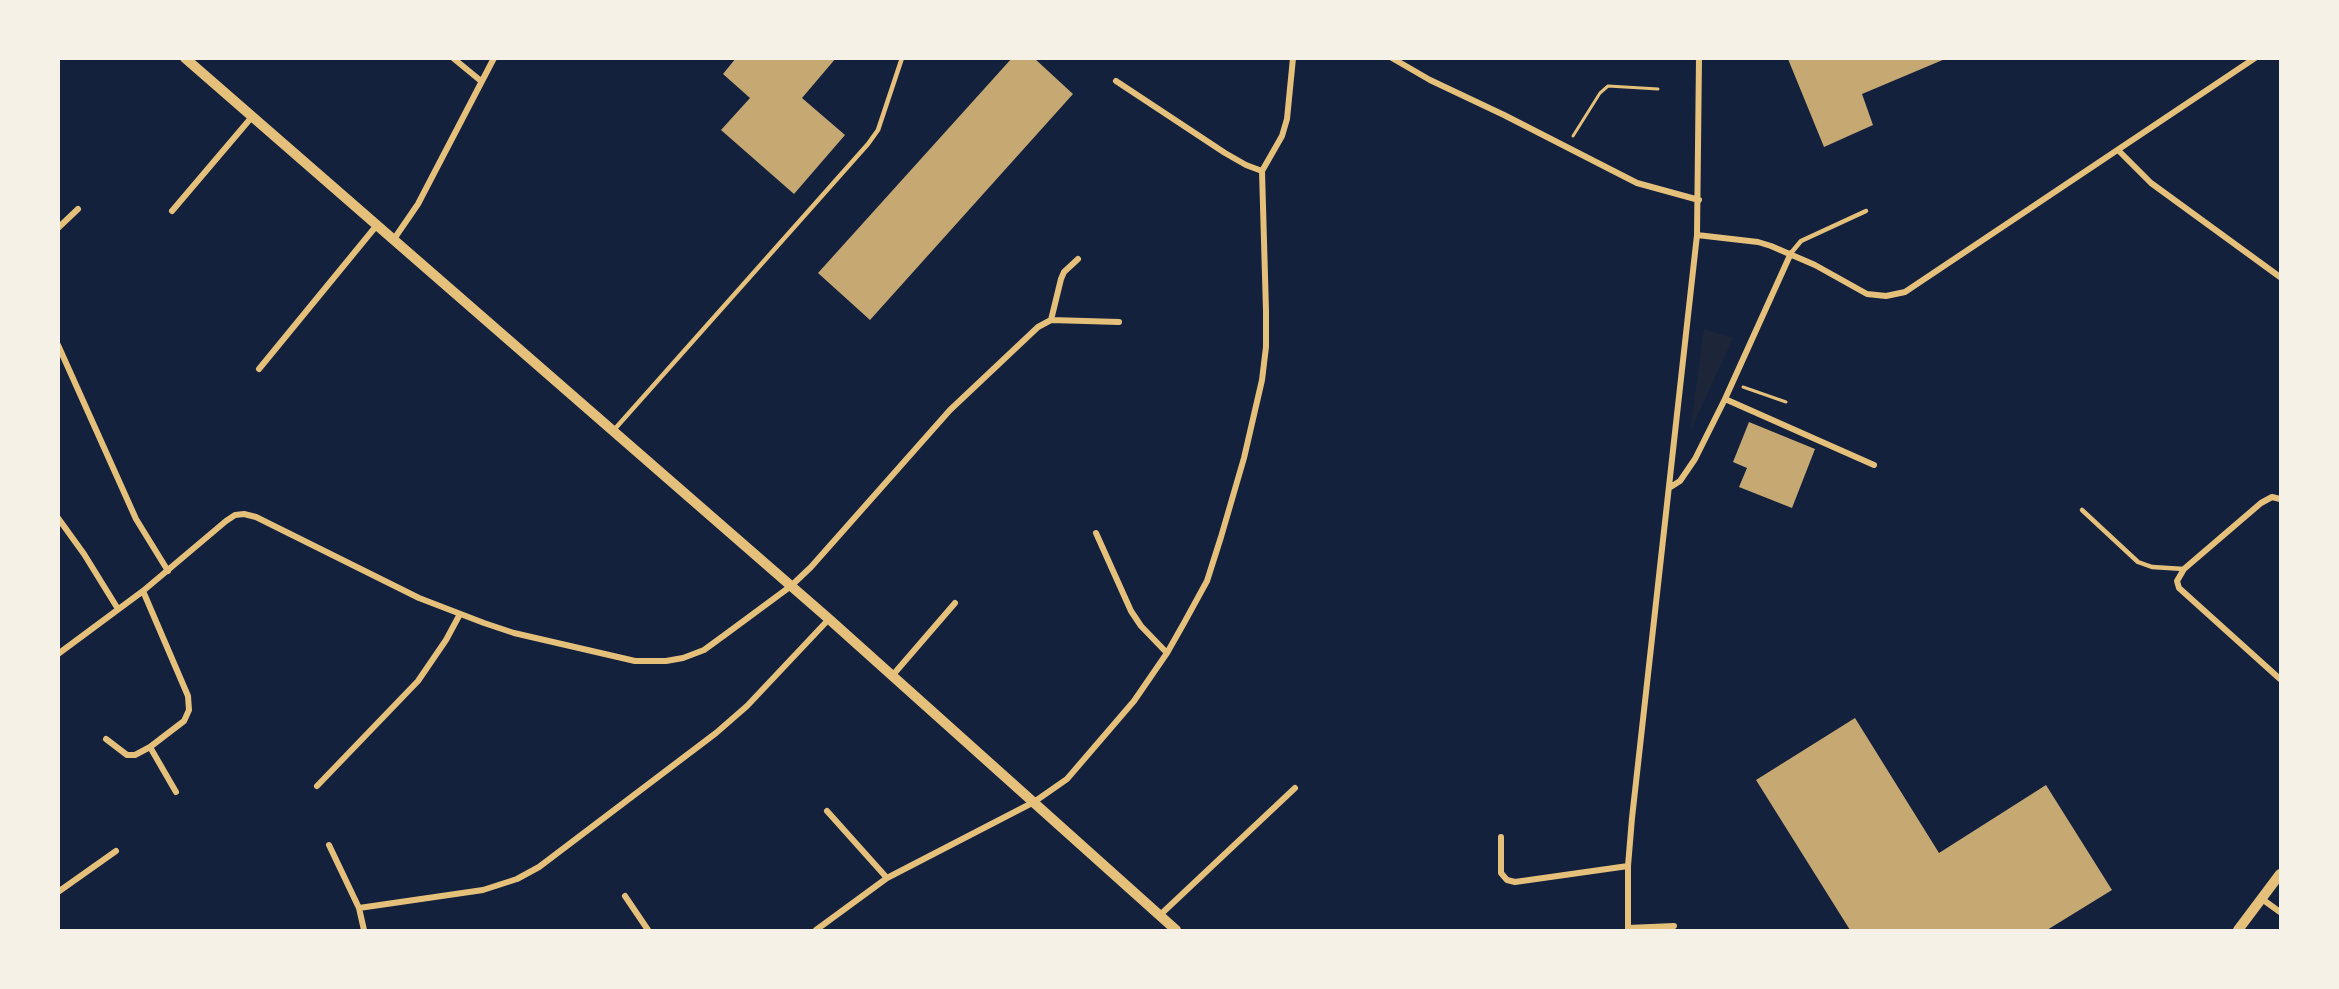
<!DOCTYPE html>
<style>
body{margin:0}
#map{position:relative;width:2339px;height:989px;overflow:hidden;background:#14213d;font-family:"Source Sans 3",sans-serif}
canvas{display:block}
.frame{position:absolute;inset:0;border:60px solid #f6f1e7;pointer-events:none}
</style>
<div id="map">
<canvas width="2339" height="989"></canvas>
<div class="frame"></div>
</div>
<script>
const context = document.querySelector('canvas').getContext('2d');
context.lineJoin = 'round';
function fill(path, color) {
  context.fillStyle = color;
  context.fill(path, 'evenodd');
}
function toPath(rows) {
  const path = new Path2D();
  for (const r of rows) {
    path.moveTo(r[0], r[1]);
    for (let i = 2; i < r.length; i += 2) path.lineTo(r[i], r[i + 1]);
  }
  return path;
}
function stroke(path, color, width, dash) {
  context.strokeStyle = color;
  context.lineWidth = width;
  context.lineCap = dash ? 'butt' : 'round';
  context.setLineDash(dash || []);
  context.stroke(path);
}
const green = toPath([
 [1704,329,1733,338,1690,432]
]);
const building = toPath([
 [736,58,836,58,802,98,845,135,794,194,721,130,750,98,723,74],
 [1012,58,1034,58,1073,94,870,320,818,273],
 [1788,59,1945,59,1862,94,1873,125,1824,147],
 [1749,422,1815,449,1792,508,1739,487,1747,468,1733,462],
 [1855,718,1939,853,2046,785,2112,890,2047,930,1850,930,1756,780]
]);
const path = toPath([
 [1573,136,1600,93,1608,86,1658,89],
 [1743,387,1786,402]
]);
const service = toPath([
 [1791,253,1801,241,1866,211],
 [613,431,868,144,878,130,902,58],
 [2082,510,2138,562,2152,567,2184,569]
]);
const minor = toPath([
 [453,58,481,81],
 [1392,58,1430,80,1504,115,1637,183,1699,200],
 [1116,81,1225,153,1246,165,1262,171],
 [2119,151,2151,183,2280,277],
 [172,211,251,118],
 [58,228,78,209],
 [1697,235,1758,242,1771,246,1815,265,1867,294,1886,296,1905,292,2255,58],
 [394,239,418,204,494,58],
 [1051,320,1061,279,1064,272,1078,259],
 [58,345,136,519,168,571],
 [259,369,377,225],
 [1725,399,1874,465],
 [1669,488,1680,481,1695,459,1725,399,1791,253],
 [2280,499,2272,497,2261,503,2184,569,2177,581,2179,588,2280,679],
 [58,518,84,554,118,609],
 [1096,533,1131,611,1141,626,1167,653],
 [143,591,188,696,189,710,184,721,150,747,176,792],
 [58,654,143,591,226,521,235,515,244,514,256,517,419,598,484,623,514,633,635,661,666,661,683,658,704,650,726,634,791,586,811,567,950,410,1038,327,1051,320,1119,322],
 [892,676,955,603],
 [106,739,127,755,135,755,150,747],
 [317,786,418,681,446,640,460,614],
 [827,811,887,878],
 [1501,837,1501,873,1507,880,1515,882,1628,866],
 [329,845,359,908,364,930],
 [58,892,116,851],
 [625,896,648,930],
 [2262,899,2280,912],
 [359,908,483,890,517,879,539,867,716,733,747,706,829,619],
 [1159,916,1295,788],
 [1628,928,1674,926],
 [816,930,887,878,1034,802,1067,779,1134,701,1167,653,1184,623,1207,581,1221,537,1244,458,1262,380,1266,347,1266,311,1262,171,1282,136,1287,119,1293,58],
 [1628,930,1628,866,1632,818,1697,235,1699,58]
]);
const tertiary = toPath([
 [185,58,829,619,1176,930],
 [2238,930,2280,874]
]);
fill(green, '#1d2539');
fill(building, '#c6a872');
stroke(path, '#e5c07b', 3);
stroke(service, '#e5c07b', 4.5);
stroke(minor, '#e5c07b', 6);
stroke(tertiary, '#e5c07b', 10);
</script>
